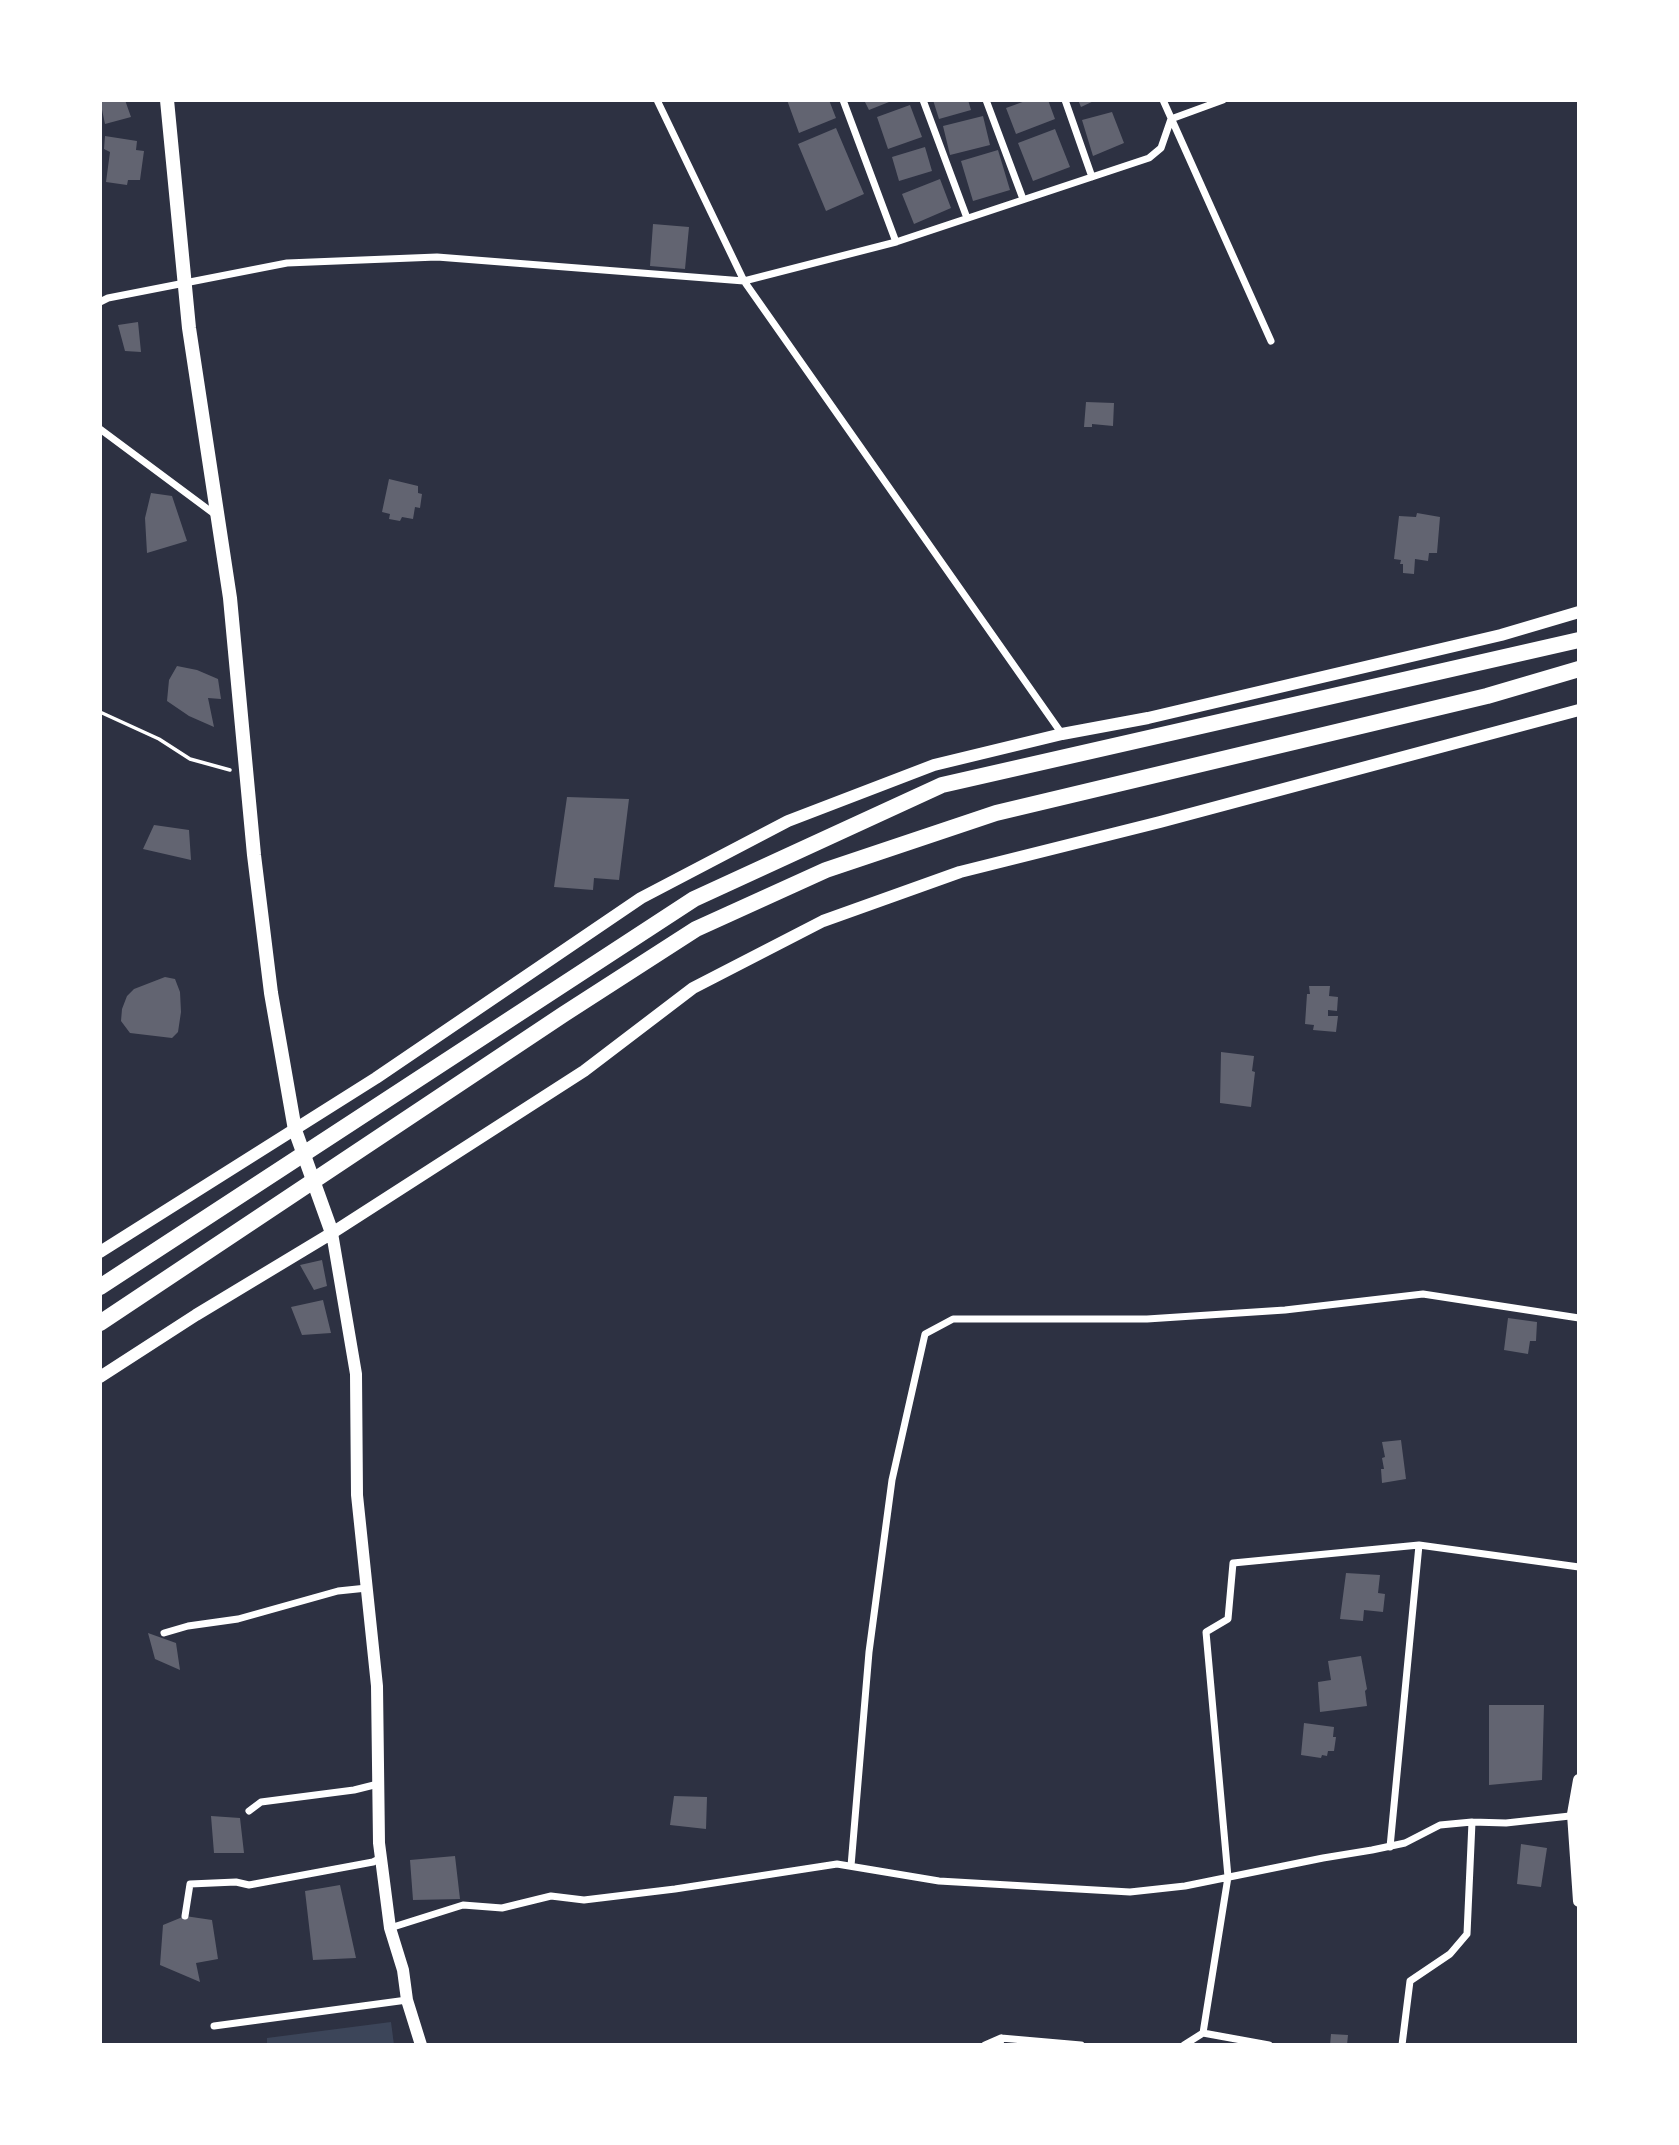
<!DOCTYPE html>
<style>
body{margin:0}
#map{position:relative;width:1679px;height:2145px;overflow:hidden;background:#2d3142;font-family:Quicksand,sans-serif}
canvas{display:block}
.frame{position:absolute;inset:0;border:102px solid #fff;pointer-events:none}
</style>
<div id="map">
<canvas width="1679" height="2145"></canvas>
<div class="frame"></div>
</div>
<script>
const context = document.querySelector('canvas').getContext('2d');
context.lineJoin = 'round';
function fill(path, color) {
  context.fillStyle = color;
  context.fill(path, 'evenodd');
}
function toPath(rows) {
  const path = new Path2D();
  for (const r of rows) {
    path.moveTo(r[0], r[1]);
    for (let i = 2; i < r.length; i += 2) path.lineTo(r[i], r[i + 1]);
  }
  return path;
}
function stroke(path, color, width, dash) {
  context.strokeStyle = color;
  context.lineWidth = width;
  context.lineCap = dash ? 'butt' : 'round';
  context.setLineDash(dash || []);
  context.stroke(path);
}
const green = toPath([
 [391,2022,394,2045,267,2045,267,2038]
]);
const building = toPath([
 [100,100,125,100,131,117,105,124],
 [787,100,829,100,836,118,799,133],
 [864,100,894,100,869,110],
 [933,100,968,100,971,110,939,119],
 [1028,100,1048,100,1055,119,1016,134,1006,108],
 [1078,100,1096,100,1081,107],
 [910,105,922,137,888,149,877,117],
 [1112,112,1124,143,1093,156,1082,120],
 [983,116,990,145,950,155,943,126],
 [836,128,864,194,826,211,798,144],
 [1055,129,1070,167,1033,181,1018,143],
 [105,136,137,141,136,150,144,151,140,180,128,180,127,185,106,182,110,152,104,149],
 [925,147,932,171,899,181,892,157],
 [998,150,1010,190,973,201,961,161],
 [940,179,951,208,914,224,902,194],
 [653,224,689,227,685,269,650,266],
 [138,322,141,352,125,351,118,325],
 [1086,402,1114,403,1113,426,1092,424,1092,427,1084,427],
 [389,479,418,486,418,493,422,494,420,508,415,507,413,519,402,517,400,521,389,519,390,514,382,512],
 [151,493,172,496,187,541,147,553,145,518],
 [1417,513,1440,517,1437,553,1429,553,1428,561,1415,559,1414,574,1403,573,1403,564,1400,564,1401,560,1394,559,1399,516,1416,517],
 [177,666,197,670,218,679,221,699,208,698,214,727,189,716,167,701,169,680],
 [567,797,629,799,619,880,594,878,593,890,554,887],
 [154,825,189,830,191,860,143,849],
 [165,977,175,979,180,992,181,1012,178,1032,172,1038,130,1033,121,1021,122,1009,127,996,134,989],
 [1309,986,1330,986,1329,996,1338,997,1337,1011,1328,1010,1328,1016,1338,1016,1336,1032,1313,1030,1314,1025,1305,1024,1307,994,1310,994],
 [1221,1052,1254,1056,1252,1071,1255,1072,1251,1107,1220,1103],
 [322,1260,327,1286,314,1290,300,1265],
 [323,1300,331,1333,302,1335,291,1307],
 [1508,1318,1537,1322,1536,1341,1530,1341,1528,1354,1504,1350],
 [1401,1440,1406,1479,1382,1483,1381,1469,1384,1469,1382,1458,1385,1457,1382,1442],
 [1346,1573,1380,1575,1378,1593,1385,1594,1383,1612,1364,1610,1363,1621,1340,1619],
 [148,1633,176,1643,180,1670,155,1659],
 [1361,1656,1367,1689,1365,1691,1367,1706,1320,1712,1318,1682,1331,1680,1328,1661],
 [1489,1705,1544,1705,1542,1780,1489,1785],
 [1304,1723,1334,1727,1333,1737,1336,1737,1334,1751,1328,1751,1327,1756,1322,1755,1321,1758,1301,1755],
 [674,1796,707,1797,706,1829,670,1825],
 [211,1816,240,1818,244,1853,214,1853],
 [1521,1844,1547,1848,1541,1887,1517,1884],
 [455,1856,460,1899,413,1900,410,1860],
 [340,1885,356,1958,313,1960,305,1891],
 [185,1916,212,1920,218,1959,196,1963,200,1982,160,1965,163,1925],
 [1331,2034,1348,2035,1347,2045,1330,2045]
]);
const path = toPath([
 [100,712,159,739,190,759,230,770]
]);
const minor = toPath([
 [657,100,744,281,896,242],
 [843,100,896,242,1149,158,1161,148,1171,119,1223,100],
 [923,100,967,218],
 [986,100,1023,199],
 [1065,100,1092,177],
 [1163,100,1271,341],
 [100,302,108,298,287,263,437,257,744,281,1062,734],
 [100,429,217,516],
 [164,1633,188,1626,238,1619,338,1591,367,1588],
 [249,1811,261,1802,354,1790,378,1784],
 [1390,1847,1419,1545,1579,1567],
 [851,1866,869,1652,892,1480,925,1334,953,1319,1147,1319,1285,1310,1423,1294,1579,1318],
 [185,1916,190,1884,236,1882,249,1885,373,1862,381,1858],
 [390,1928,463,1905,502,1908,551,1896,584,1900,675,1889,837,1864,939,1881,1130,1892,1185,1886,1323,1858,1372,1850,1405,1843,1440,1825,1472,1822,1506,1823,1579,1815],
 [214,2026,407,2000],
 [1203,2033,1269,2045],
 [985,2045,1001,2038],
 [1000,2045,1001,2038,1081,2045],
 [1184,2045,1203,2033,1228,1877,1206,1632,1228,1619,1233,1563,1419,1545],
 [1402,2045,1410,1981,1450,1954,1467,1934,1472,1822]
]);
const tertiary = toPath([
 [332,1233,356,1374,357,1495,377,1686,379,1843,382,1866,390,1928,403,1970,407,2000,421,2045],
 [100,1252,376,1078,641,898,788,821,934,765,1062,734,1148,718,1501,635,1579,612],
 [100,1377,196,1315,332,1233,584,1071,693,988,823,921,960,872,1160,822,1579,710],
 [1579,1780,1573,1814,1579,1901]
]);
const secondary = toPath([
 [167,100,189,328,230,598,254,855,271,993,295,1130,332,1233]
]);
const trunk = toPath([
 [100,1287,694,899,942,785,1579,640],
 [100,1323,564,1014,696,929,826,870,996,813,1487,696,1579,669]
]);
fill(green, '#3c4559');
fill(building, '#626471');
stroke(path, '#fff', 3.5);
stroke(minor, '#fff', 7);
stroke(tertiary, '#fff', 12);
stroke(secondary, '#fff', 14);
stroke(trunk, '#fff', 16);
</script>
